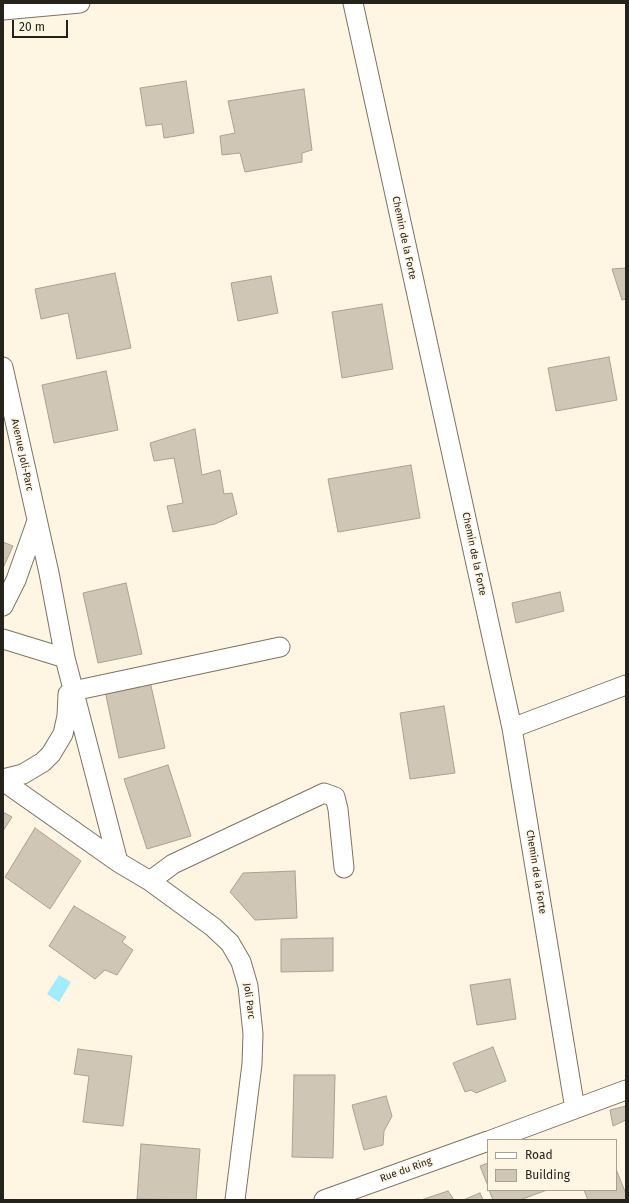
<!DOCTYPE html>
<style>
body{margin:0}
#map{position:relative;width:629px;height:1203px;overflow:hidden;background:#fef5e3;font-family:"Fira Sans",sans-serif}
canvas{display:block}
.frame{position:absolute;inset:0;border:4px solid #25211b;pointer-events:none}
.legend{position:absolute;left:487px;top:1139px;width:130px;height:52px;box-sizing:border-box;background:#fef5e3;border:1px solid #a7a093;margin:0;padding:5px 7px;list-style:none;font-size:12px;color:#25211b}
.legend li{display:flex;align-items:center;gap:8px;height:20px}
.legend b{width:20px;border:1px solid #a7a093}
.scale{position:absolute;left:12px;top:20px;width:56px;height:18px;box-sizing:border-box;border:2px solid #25211b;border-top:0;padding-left:5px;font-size:12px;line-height:14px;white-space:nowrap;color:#25211b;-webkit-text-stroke:3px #fef5e3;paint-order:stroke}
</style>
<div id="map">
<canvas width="629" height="1203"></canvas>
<div class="frame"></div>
<ul class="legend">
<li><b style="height:5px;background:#fff"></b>Road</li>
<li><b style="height:11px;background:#cfc6b5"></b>Building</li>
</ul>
<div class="scale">20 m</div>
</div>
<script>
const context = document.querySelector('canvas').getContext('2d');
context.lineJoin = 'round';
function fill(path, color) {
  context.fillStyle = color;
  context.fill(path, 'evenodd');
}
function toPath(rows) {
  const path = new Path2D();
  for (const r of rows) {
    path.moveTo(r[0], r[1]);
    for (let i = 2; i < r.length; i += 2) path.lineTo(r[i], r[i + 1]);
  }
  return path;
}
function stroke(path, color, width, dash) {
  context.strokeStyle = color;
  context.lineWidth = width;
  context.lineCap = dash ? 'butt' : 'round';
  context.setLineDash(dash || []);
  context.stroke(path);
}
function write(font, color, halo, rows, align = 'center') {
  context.font = font + ' "Fira Sans",sans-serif';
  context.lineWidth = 3;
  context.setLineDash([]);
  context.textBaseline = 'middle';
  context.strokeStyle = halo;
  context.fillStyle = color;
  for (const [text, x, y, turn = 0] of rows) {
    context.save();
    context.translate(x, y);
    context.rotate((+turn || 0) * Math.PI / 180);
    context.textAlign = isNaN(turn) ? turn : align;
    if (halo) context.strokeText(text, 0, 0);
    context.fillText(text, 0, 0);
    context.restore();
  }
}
const water = toPath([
 [59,975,71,982,59,1002,47,994]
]);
const building = toPath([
 [186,81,194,133,164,138,162,124,146,126,140,88,186,81],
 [304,89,312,150,302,153,302,162,245,172,240,153,222,155,220,136,235,133,228,101,304,89],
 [626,268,626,299,622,300,612,269,626,268],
 [115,273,131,348,77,359,68,313,41,319,35,289,115,273],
 [271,276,278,313,238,321,231,283,271,276],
 [382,304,393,369,342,378,332,312,382,304],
 [609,357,617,400,556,411,548,368,609,357],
 [106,371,118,430,54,443,42,385,106,371],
 [195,429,202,475,220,470,224,494,232,493,237,514,215,524,173,532,167,506,183,503,174,458,154,461,150,443,195,429],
 [411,465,420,518,338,532,328,479,411,465],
 [3,542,13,546,3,568,3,542],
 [126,583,142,654,98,663,83,593,126,583],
 [560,592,564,611,516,623,512,603,560,592],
 [149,677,165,748,119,758,104,686,149,677],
 [444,706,455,773,410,779,400,713,444,706],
 [168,765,191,836,147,849,124,779,168,765],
 [3,812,12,817,3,831,3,812],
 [35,828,81,861,50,909,5,877,35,828],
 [295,871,297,918,255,920,230,892,243,873,295,871],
 [74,906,126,937,122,942,133,950,117,975,105,970,95,979,49,946,74,906],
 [333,938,333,971,281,972,281,939,333,938],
 [510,979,516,1019,477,1025,470,985,510,979],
 [493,1047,506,1081,476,1093,471,1090,465,1092,453,1063,493,1047],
 [78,1049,132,1056,123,1126,83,1122,89,1076,74,1074,78,1049],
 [294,1075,335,1075,333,1158,292,1157,294,1075],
 [386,1096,392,1116,384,1131,383,1145,364,1150,352,1105,386,1096],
 [626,1106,626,1120,613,1126,610,1110,626,1106],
 [141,1144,200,1149,196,1200,137,1199,141,1144],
 [488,1163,488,1186,480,1166,488,1163],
 [616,1169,626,1194,626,1200,588,1200,584,1190,616,1190,616,1169],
 [489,1190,547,1190,520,1200,493,1200,489,1190],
 [448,1191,454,1200,421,1200,448,1191],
 [480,1193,483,1200,463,1200,480,1193]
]);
const minor = toPath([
 [353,3,512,728,575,1109],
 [3,10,80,3],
 [3,367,49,573,65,658,118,862],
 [3,606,16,580,37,521],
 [3,639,65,658],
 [73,691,280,647],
 [512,728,626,685],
 [3,779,23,774,43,762,51,754,63,734,67,716,68,694],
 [3,781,118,862,150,881,213,927,230,943,241,962,248,986,253,1034,252,1064,235,1200],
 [150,881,173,864,324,793,335,797,338,809,344,868],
 [491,1140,626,1090],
 [324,1200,488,1141]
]);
const streetNames = [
 ["Chemin de la Forte",404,238,78],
 ["Avenue Joli-Parc",22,455,78],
 ["Chemin de la Forte",474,554,78],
 ["Chemin de la Forte",536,872,81],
 ["Joli Parc",249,1001,82],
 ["Rue du Ring",406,1170,-20]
];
fill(water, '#a3ecfe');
fill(building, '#cfc6b5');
stroke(building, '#aaa190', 1);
stroke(minor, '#7c7364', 21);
stroke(minor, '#fff', 19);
write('10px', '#25211b', '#fef5e3', streetNames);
</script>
